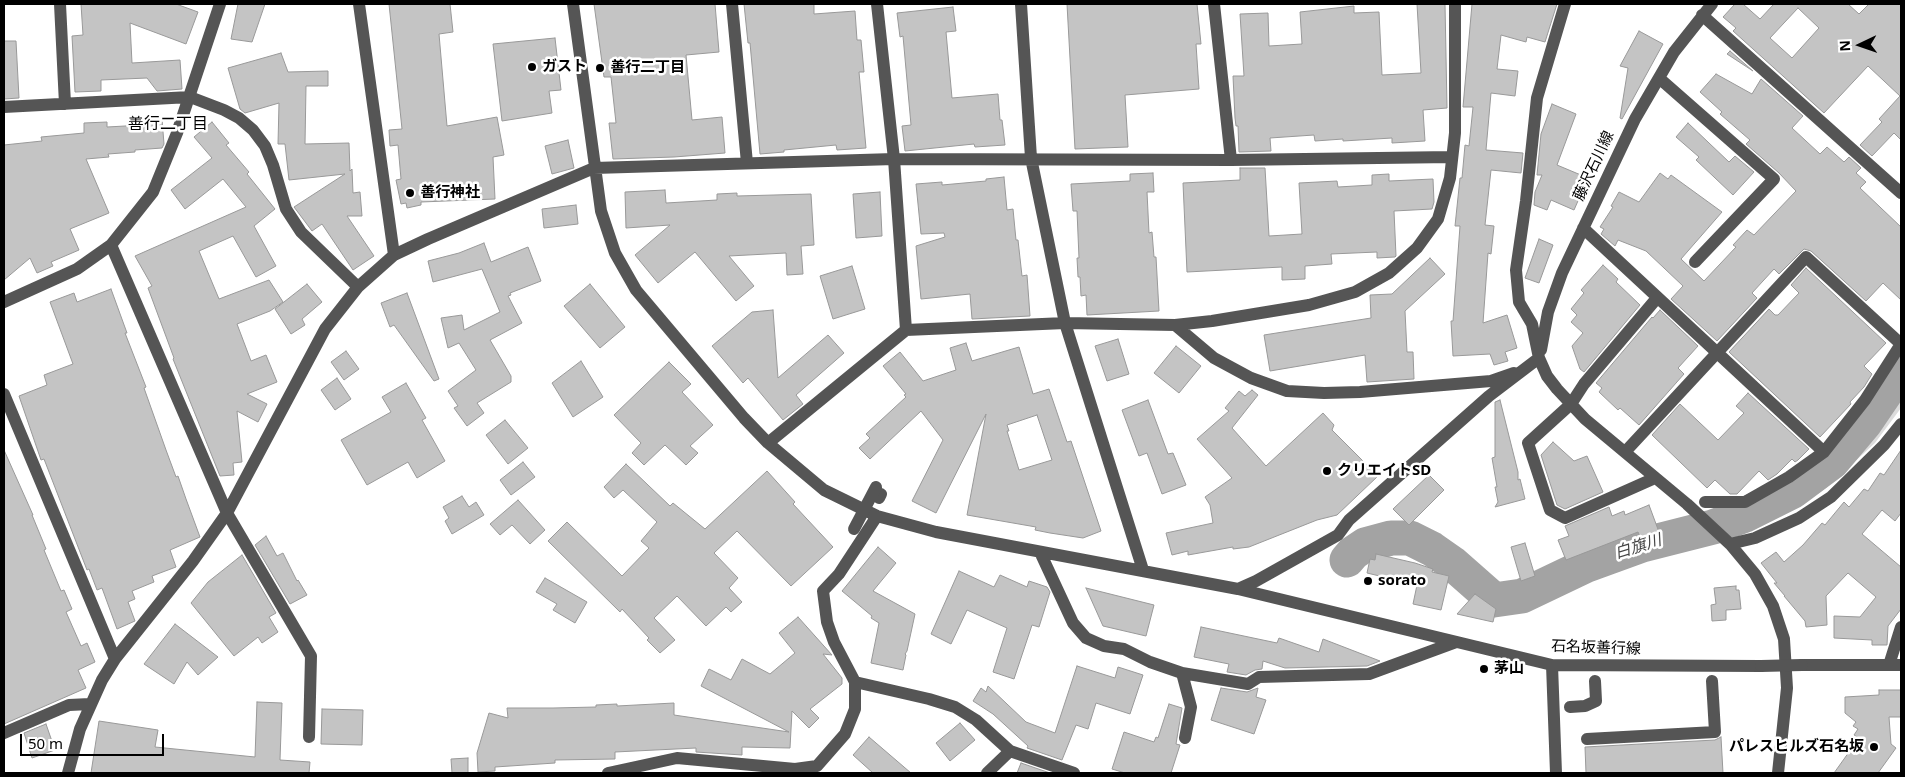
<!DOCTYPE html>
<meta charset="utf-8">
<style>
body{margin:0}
#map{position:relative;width:1905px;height:777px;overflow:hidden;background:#fff;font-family:"Noto Sans",sans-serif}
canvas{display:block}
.frame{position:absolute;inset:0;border:5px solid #000;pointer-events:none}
.north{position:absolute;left:1835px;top:20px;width:50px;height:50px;-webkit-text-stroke:4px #fff;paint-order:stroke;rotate:267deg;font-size:14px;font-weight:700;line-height:20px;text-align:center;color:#000}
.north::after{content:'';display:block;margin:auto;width:18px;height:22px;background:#000;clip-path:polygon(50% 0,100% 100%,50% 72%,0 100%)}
.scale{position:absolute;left:20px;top:734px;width:144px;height:22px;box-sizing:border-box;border:2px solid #000;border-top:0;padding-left:6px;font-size:15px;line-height:18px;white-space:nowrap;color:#000;-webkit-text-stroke:4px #fff;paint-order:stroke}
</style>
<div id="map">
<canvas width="1905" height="777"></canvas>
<div class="frame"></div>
<div class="north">N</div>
<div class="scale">50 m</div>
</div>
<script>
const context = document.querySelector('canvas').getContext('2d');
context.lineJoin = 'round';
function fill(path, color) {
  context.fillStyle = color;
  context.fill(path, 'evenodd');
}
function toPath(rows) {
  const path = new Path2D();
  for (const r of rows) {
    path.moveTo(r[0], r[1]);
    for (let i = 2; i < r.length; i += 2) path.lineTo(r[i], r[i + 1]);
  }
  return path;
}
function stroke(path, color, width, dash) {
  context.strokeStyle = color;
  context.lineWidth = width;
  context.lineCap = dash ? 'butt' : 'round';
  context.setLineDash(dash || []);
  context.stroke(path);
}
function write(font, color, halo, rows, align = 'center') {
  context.font = font + ' "Noto Sans","Noto Sans JP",sans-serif';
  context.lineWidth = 5;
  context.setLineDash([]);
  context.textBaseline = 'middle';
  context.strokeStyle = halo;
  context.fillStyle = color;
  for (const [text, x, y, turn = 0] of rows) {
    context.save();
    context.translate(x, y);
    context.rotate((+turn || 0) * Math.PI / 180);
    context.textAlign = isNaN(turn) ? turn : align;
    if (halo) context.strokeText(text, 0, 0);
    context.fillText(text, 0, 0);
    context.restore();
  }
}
const green = toPath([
 [1901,384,1901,408,1875,443,1826,488,1795,509,1747,532,1739,532,1734,525,1763,513,1796,496,1836,467,1871,427]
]);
const river = toPath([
 [1347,560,1353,553,1365,545,1391,538,1410,538,1432,549,1452,563,1494,600,1522,596,1587,565,1642,545,1713,527,1745,515,1793,491,1832,462,1865,423,1901,370]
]);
const building = toPath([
 [81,4,176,4,198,12,186,44,130,23,132,63,180,60,182,89,157,91,147,78,101,80,101,91,75,92,72,36,83,35,81,4],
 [238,4,265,4,252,42,231,39,238,4],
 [389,4,450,4,453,32,439,34,447,126,497,117,504,155,493,157,495,199,421,202,421,205,407,208,406,203,401,204,396,180,401,179,398,145,390,146,389,130,402,129,389,4],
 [594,4,715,4,719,52,686,55,692,120,722,117,725,153,674,157,613,159,609,123,616,123,611,77,604,77,594,4],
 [744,4,814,4,814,14,855,11,857,40,861,40,864,72,859,72,866,148,837,150,836,145,784,150,784,152,760,154,750,43,748,43,744,4],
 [1067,4,1197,4,1201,44,1196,44,1199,89,1125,95,1128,147,1075,149,1067,4],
 [1417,4,1445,4,1447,108,1423,110,1425,141,1392,143,1392,138,1343,141,1343,139,1315,141,1314,135,1270,138,1271,151,1239,152,1238,126,1236,126,1235,118,1233,76,1244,76,1240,14,1268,13,1269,46,1302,44,1300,12,1354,6,1354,13,1379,12,1382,75,1421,73,1417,4],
 [1472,4,1557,4,1545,42,1527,37,1526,42,1501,35,1497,69,1518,71,1515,96,1491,93,1486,150,1523,153,1521,173,1491,170,1485,225,1494,226,1491,254,1488,253,1483,323,1507,315,1517,348,1505,352,1508,361,1494,365,1490,354,1453,356,1451,321,1453,321,1460,226,1455,226,1460,178,1462,178,1465,145,1469,146,1473,107,1463,107,1472,4],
 [1735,4,1743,4,1760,19,1774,4,1848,4,1859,14,1869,4,1901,4,1901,140,1894,133,1872,156,1860,145,1882,122,1879,119,1900,96,1868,66,1824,113,1733,31,1736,28,1723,17,1735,4],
 [1798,8,1819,28,1792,58,1770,38,1798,8],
 [953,7,956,31,946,32,952,98,998,94,1000,120,1002,120,1005,145,975,147,974,144,905,151,902,126,911,125,903,36,900,37,897,13,953,7],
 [1639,31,1663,44,1622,119,1620,118,1628,68,1620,66,1639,31],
 [555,38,561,90,549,91,552,113,502,121,493,44,555,38],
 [4,41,16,41,19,98,4,99,4,41],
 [1730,51,1753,71,1727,54,1730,51],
 [281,53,288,72,328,71,328,86,306,86,305,144,349,143,350,171,352,169,353,193,360,192,362,216,347,216,374,256,353,270,322,224,312,231,294,207,345,174,289,180,285,144,278,144,279,103,245,113,240,109,228,68,281,53],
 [1716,74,1752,94,1761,79,1803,116,1792,128,1820,154,1827,147,1844,162,1849,157,1861,168,1856,173,1866,182,1860,188,1901,227,1901,300,1883,283,1866,301,1811,251,1804,249,1779,274,1774,269,1752,293,1757,298,1717,341,1671,299,1683,286,1646,251,1618,240,1615,246,1601,234,1604,229,1600,227,1613,207,1611,206,1619,192,1639,202,1660,173,1668,179,1671,175,1722,212,1681,259,1704,281,1736,247,1733,245,1747,230,1754,235,1796,191,1779,173,1746,144,1750,140,1720,114,1722,112,1700,92,1716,74],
 [1552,104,1576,114,1557,165,1588,178,1574,210,1551,200,1547,210,1534,205,1535,192,1542,175,1537,175,1541,134,1552,104],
 [162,119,164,144,162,148,135,150,135,152,108,154,109,157,86,159,109,213,70,229,79,250,51,262,53,266,37,273,30,258,4,280,4,145,42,141,41,137,84,133,84,123,107,122,107,127,143,125,143,120,162,119],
 [212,122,229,143,226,145,249,172,247,174,275,209,254,226,276,266,256,277,233,236,199,251,219,299,269,280,283,302,270,311,237,324,251,361,266,355,277,382,247,394,267,404,258,422,237,411,242,462,233,463,234,475,220,476,173,359,174,358,148,288,152,286,135,256,246,207,223,179,185,209,171,190,212,158,194,137,212,122],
 [1688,123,1729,162,1735,156,1754,172,1733,195,1696,160,1699,157,1676,137,1688,123],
 [568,140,574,168,552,174,545,146,568,140],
 [1240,168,1265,168,1269,236,1302,234,1299,183,1337,181,1338,187,1372,185,1372,175,1389,174,1389,181,1433,179,1434,202,1432,209,1394,211,1396,256,1395,257,1377,258,1377,252,1331,254,1332,264,1305,266,1305,279,1282,280,1282,267,1187,272,1183,183,1240,180,1240,168],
 [1153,173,1154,192,1147,192,1149,233,1152,232,1154,257,1156,257,1159,311,1087,315,1086,295,1081,296,1080,277,1078,277,1077,258,1079,258,1077,211,1073,211,1071,184,1130,181,1130,174,1153,173],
 [1004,177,1007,210,1013,209,1016,240,1018,240,1022,276,1027,275,1030,316,972,319,970,294,921,299,916,246,945,237,944,233,921,234,916,184,942,182,942,185,986,181,986,179,1004,177],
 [665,190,666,203,717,200,717,194,737,193,737,196,811,194,814,245,801,246,803,274,787,275,786,253,729,256,754,286,736,301,695,252,658,283,635,255,670,225,626,228,625,192,665,190],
 [880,192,882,236,856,238,853,194,880,192],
 [576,205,578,224,544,228,542,209,576,205],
 [1539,239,1553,245,1539,283,1525,278,1539,239],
 [484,243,491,262,528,247,541,281,510,293,511,295,508,296,522,323,490,340,511,376,511,382,477,403,484,413,467,426,454,408,458,406,448,391,476,370,459,343,448,348,441,318,462,315,464,330,500,312,482,269,433,282,428,261,459,253,484,243],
 [1430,258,1445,274,1405,311,1407,352,1413,352,1414,379,1367,382,1365,355,1270,371,1264,335,1371,318,1370,295,1392,294,1430,258],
 [1603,265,1618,279,1616,282,1640,305,1584,372,1580,369,1572,346,1583,333,1571,322,1577,315,1571,309,1584,293,1581,290,1603,265],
 [852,266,865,309,833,319,820,276,852,266],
 [1806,268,1886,343,1864,366,1872,374,1864,387,1850,402,1851,404,1820,437,1729,352,1769,309,1775,315,1778,315,1799,293,1791,285,1806,268],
 [307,284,322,302,302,319,305,325,291,334,275,309,307,284],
 [590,284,625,327,600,348,564,306,590,284],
 [111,289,127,333,125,333,146,387,144,388,166,450,176,477,178,476,186,499,200,537,170,550,176,567,152,576,154,582,132,591,135,599,128,602,135,621,117,629,102,588,97,590,89,569,87,570,44,459,41,460,19,396,47,385,44,375,73,364,50,302,74,293,77,302,111,289],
 [407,293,439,379,434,381,394,325,390,327,381,303,407,293],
 [773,310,778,378,828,335,844,353,796,395,803,404,783,420,748,378,743,383,712,346,752,312,773,310],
 [1660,310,1698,346,1678,368,1684,374,1639,425,1620,408,1618,410,1599,392,1602,388,1596,383,1652,317,1653,318,1660,310],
 [1118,339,1129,374,1107,381,1095,346,1118,339],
 [966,343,972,361,1019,347,1033,394,1049,389,1067,442,1071,441,1101,531,1083,538,1050,533,1035,530,1036,527,967,515,986,414,936,513,912,501,943,440,921,411,870,459,859,448,870,438,866,434,906,397,904,395,906,394,883,366,900,352,923,381,956,370,950,348,966,343],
 [1037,415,1052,460,1019,470,1007,431,1009,431,1007,425,1037,415],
 [1176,346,1201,366,1179,393,1154,373,1176,346],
 [346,351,359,369,344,380,331,362,346,351],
 [581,361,603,397,573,417,552,383,581,361],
 [669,362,691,384,682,392,713,425,690,446,698,453,686,465,665,445,644,465,632,453,641,443,614,415,669,362],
 [337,378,351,399,335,410,321,390,337,378],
 [406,383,426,418,422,420,445,461,417,478,408,462,367,485,341,440,391,412,382,397,406,383],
 [1252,390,1258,395,1232,428,1266,466,1323,413,1334,425,1332,430,1378,476,1337,515,1317,520,1249,547,1233,549,1233,547,1188,555,1188,551,1172,555,1166,533,1213,523,1210,505,1205,497,1232,478,1197,439,1229,411,1225,408,1239,391,1245,396,1252,390],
 [1748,393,1809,449,1798,460,1795,462,1792,459,1777,474,1768,480,1759,471,1737,494,1730,494,1715,480,1707,488,1652,435,1680,404,1718,440,1744,413,1736,406,1748,393],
 [1148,400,1168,454,1173,453,1186,485,1162,494,1147,453,1139,456,1122,410,1148,400],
 [1500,400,1518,472,1518,480,1520,479,1525,499,1495,507,1498,502,1495,487,1497,487,1492,458,1495,457,1495,402,1500,400],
 [505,420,528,448,508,464,486,435,505,420],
 [1553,442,1574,461,1587,456,1603,492,1565,509,1557,505,1541,455,1553,442],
 [4,450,33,515,32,515,46,549,44,550,61,591,64,590,72,609,66,612,81,646,87,643,95,662,78,670,86,688,4,724,4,450],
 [1901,450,1901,513,1895,521,1882,510,1862,534,1901,567,1901,609,1888,626,1887,645,1872,645,1872,640,1834,638,1834,616,1860,617,1876,597,1848,573,1826,596,1827,625,1806,627,1805,621,1784,596,1785,596,1774,583,1777,583,1761,563,1776,552,1784,562,1803,545,1822,523,1825,525,1844,502,1849,507,1864,489,1868,491,1880,473,1884,475,1901,450],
 [523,462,535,477,511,495,500,480,523,462],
 [626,464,670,506,673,503,705,529,767,471,795,502,793,504,833,547,791,586,737,531,714,553,738,578,729,588,742,602,731,612,726,607,706,626,677,596,654,618,675,640,660,653,647,640,649,638,622,609,620,612,548,541,567,522,622,576,649,548,641,541,657,522,623,490,614,498,604,487,626,464],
 [1429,475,1444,490,1409,525,1393,509,1429,475],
 [462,496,469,507,476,502,484,515,452,534,445,521,449,518,443,507,462,496],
 [518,500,545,530,530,544,512,525,500,535,490,524,518,500],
 [1649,505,1659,532,1641,539,1638,532,1566,560,1558,540,1569,536,1565,526,1609,507,1612,516,1624,511,1625,515,1649,505],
 [266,536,277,556,283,553,297,581,298,580,307,595,290,604,255,545,266,536],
 [1525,543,1535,576,1521,581,1511,547,1525,543],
 [878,547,896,563,873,591,915,614,907,651,905,654,906,655,903,670,871,663,879,623,871,618,872,616,842,591,878,547],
 [1376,554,1415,563,1433,569,1432,572,1449,576,1441,610,1413,604,1417,585,1367,573,1370,559,1375,560,1376,554],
 [242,555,276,613,269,617,278,632,262,643,258,637,234,656,191,603,208,582,242,555],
 [959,571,994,587,1000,575,1027,587,1029,581,1047,587,1050,592,1039,627,1032,625,1014,679,993,672,1007,628,967,610,951,644,931,634,959,571],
 [545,578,587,602,575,623,553,610,557,604,536,592,545,578],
 [1736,586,1736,590,1739,590,1741,609,1726,610,1726,620,1712,621,1711,605,1716,604,1714,588,1736,586],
 [1086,588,1154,605,1146,636,1103,626,1086,588],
 [1475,594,1496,609,1493,622,1457,614,1475,594],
 [798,617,832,655,823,654,842,678,842,684,810,709,819,718,809,728,792,711,790,748,742,747,742,755,696,752,696,748,615,752,615,759,555,760,555,763,495,767,495,771,478,772,477,753,489,713,508,718,507,708,553,708,596,707,596,705,617,704,617,706,674,703,674,715,789,732,701,686,709,669,731,680,742,659,770,674,795,653,779,633,798,617],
 [175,624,218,657,198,675,187,662,174,684,144,664,175,624],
 [1201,627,1277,643,1279,638,1319,652,1323,639,1380,661,1367,666,1285,668,1263,661,1262,669,1255,670,1246,675,1227,672,1229,664,1194,657,1201,627],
 [1077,666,1115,678,1118,667,1143,675,1130,714,1096,703,1088,729,1076,725,1062,760,1027,748,1028,746,993,714,973,701,981,688,986,692,988,686,1026,722,1055,733,1077,666],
 [1221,688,1247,692,1258,688,1256,697,1266,700,1254,734,1211,720,1221,688],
 [1879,690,1901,690,1901,717,1889,717,1891,744,1896,748,1878,773,1834,773,1859,738,1854,735,1858,729,1853,726,1856,722,1845,713,1845,697,1879,695,1879,690],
 [257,702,282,703,280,760,310,762,309,773,91,773,99,721,158,730,155,747,255,757,257,702],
 [1169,704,1182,708,1176,744,1180,745,1171,773,1125,773,1112,769,1124,732,1154,742,1156,737,1158,738,1169,704],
 [322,709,363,710,362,745,321,744,322,709],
 [960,723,975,740,950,761,936,743,960,723],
 [46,724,55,750,32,758,24,733,46,724],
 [869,737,911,773,873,773,853,755,869,737],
 [1721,737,1723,773,1586,773,1585,747,1715,740,1721,737],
 [468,758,468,773,452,773,451,759,468,758],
 [1021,763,1050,773,1017,773,1021,763]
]);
const minor = toPath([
 [60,4,65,104],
 [359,4,394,255],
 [573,4,601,211,615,253,636,290,744,418,768,443,824,490,877,516,936,532,1238,589,1552,665,1761,666],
 [732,4,747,163],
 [877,4,894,159,906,330],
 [1021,4,1031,158,1065,323,1143,570],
 [1214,4,1231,160],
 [1565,4,1537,98,1526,201,1516,270,1519,302,1532,324,1539,358,1547,376,1557,389,1585,419,1687,504,1730,544,1755,574,1773,606,1784,639,1787,688,1778,773],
 [1702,15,1901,193],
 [1659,78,1774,179,1695,262],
 [4,107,190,97,224,110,239,118,253,130,265,146,273,165,286,209,301,232,358,287],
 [1583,228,1824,452],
 [111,245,227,513,311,656,309,737],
 [4,302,77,269,111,245,153,192,177,133,220,4],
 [1175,325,1214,358,1251,378,1287,391,1324,393,1360,392,1491,381,1514,373],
 [1541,350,1548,312,1562,273,1635,119,1674,52,1712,4],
 [4,394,115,659],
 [768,443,906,330,1065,323,1175,325,1212,321,1309,305,1355,292,1389,273,1417,248,1438,219,1450,178,1455,133,1455,4],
 [1625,452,1806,257,1901,344,1865,400,1824,452,1789,477,1745,502,1705,502],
 [1655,478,1565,518,1550,510,1528,443,1571,404,1584,384,1657,298],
 [879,498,881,494],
 [1730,544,1755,538,1799,518,1831,497,1884,445,1901,424],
 [1040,552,1073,623,1086,638,1104,646,1124,649,1150,662,1182,673,1248,684,1259,677,1369,674,1456,642],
 [1238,589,1256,581,1338,535,1349,520,1489,396,1539,358],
 [1552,665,1556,773],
 [1802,665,1901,665],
 [1889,665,1901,627],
 [1182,673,1191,707,1185,738],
 [855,682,929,699,955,707,976,720,1010,751,1074,773],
 [1570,707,1585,706,1596,701,1595,681],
 [4,733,69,705,90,704],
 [1587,739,1715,732,1712,681],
 [68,773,80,729,102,680,115,659,193,561,227,513,325,329,358,287,394,255,428,239,594,168,894,159,1231,160,1452,157],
 [608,773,677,758,795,769,817,766,845,734,855,709,855,682,834,642,827,622,823,591,839,574,877,516],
 [987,773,1010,751]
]);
const minorBridge = toPath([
 [854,529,876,487],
 [1761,666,1802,665]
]);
const markers = [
 [532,67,5,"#000"],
 [600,68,5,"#000"],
 [410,193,5,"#000"],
 [1327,471,5,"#000"],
 [1368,581,5,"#000"],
 [1484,669,5,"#000"],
 [1874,747,5,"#000"]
];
const poiNames = [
 ["ガスト",542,67],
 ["善行二丁目",610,68],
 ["善行神社",420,193],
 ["クリエイトSD",1337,471],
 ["sorato",1378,581],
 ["茅山",1494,669],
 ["パレスヒルズ石名坂",1864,747,"right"]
];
const streetNames = [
 ["藤沢石川線",1594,166,-65],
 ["石名坂善行線",1596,648,2]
];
const neighbourhoodNames = [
 ["善行二丁目",168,124]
];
const waterNames = [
 ["白旗川",1638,547,-17]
];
fill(green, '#dcdcdc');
stroke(river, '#a3a3a3', 35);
fill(building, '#c4c4c4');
stroke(building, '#999', 1);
stroke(minor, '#555', 12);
stroke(minorBridge, '#555', 12);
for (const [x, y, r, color] of markers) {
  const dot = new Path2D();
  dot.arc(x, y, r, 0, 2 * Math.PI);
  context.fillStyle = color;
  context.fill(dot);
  stroke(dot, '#fff', 2);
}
write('bold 15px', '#000', '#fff', poiNames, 'left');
write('15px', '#000', '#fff', streetNames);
write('16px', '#000', '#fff', neighbourhoodNames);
write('italic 16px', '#444', '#fff', waterNames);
</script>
